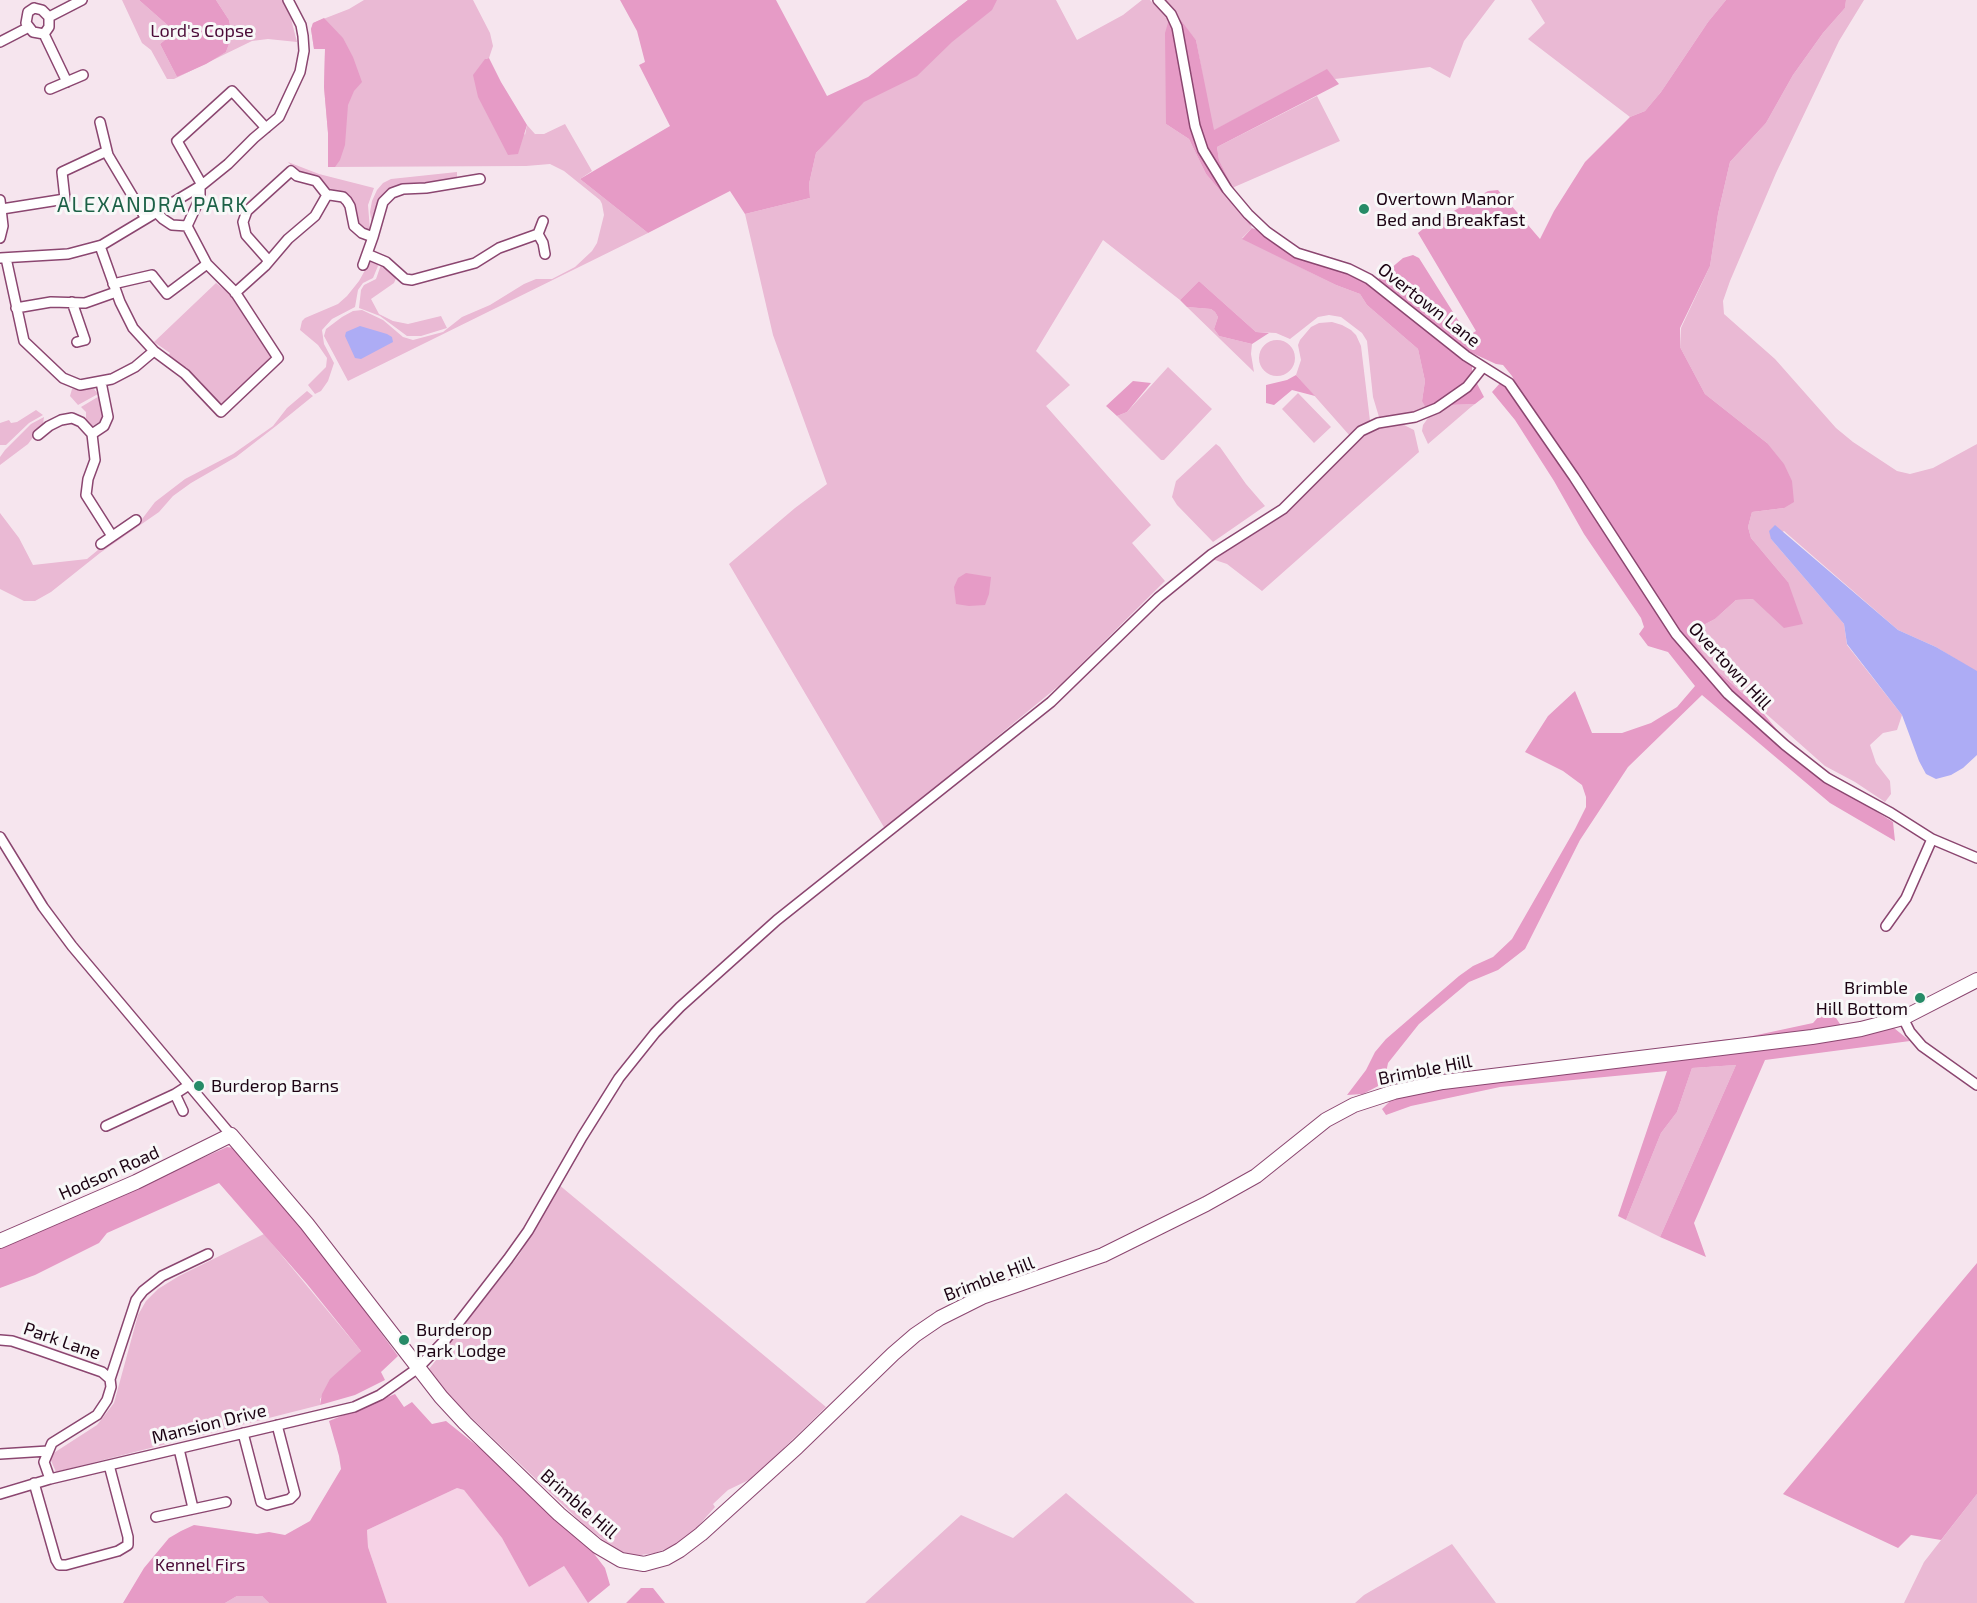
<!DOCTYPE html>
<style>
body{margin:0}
canvas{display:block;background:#f6e5ee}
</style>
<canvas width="1977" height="1603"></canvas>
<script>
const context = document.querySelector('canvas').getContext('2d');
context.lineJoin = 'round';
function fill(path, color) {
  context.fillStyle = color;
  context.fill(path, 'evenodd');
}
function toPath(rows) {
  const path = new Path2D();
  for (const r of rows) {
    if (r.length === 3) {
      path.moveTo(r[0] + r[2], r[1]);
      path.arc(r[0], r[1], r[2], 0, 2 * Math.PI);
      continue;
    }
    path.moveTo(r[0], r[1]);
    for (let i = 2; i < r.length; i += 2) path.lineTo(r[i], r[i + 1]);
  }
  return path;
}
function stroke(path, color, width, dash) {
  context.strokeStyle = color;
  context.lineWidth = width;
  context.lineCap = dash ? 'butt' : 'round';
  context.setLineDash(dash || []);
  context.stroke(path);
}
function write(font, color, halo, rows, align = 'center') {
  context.font = font + ' "Exo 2",sans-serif';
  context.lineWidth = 6;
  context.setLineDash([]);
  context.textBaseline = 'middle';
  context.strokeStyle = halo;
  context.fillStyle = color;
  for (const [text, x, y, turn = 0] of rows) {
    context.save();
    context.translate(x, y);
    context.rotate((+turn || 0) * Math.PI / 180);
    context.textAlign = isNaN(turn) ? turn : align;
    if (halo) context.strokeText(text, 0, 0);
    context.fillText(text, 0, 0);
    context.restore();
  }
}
const built = toPath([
 [457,1488,464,1490,502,1538,529,1587,564,1566,588,1603,387,1603,368,1547,367,1530]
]);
const green = toPath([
 [122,0,139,0,173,30,171,35,160,44,177,77,226,52,232,36,229,20,216,0,282,0,291,19,297,42,268,39,252,41,174,79,167,79,151,50,142,43],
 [364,0,473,0,490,33,493,46,489,58,485,59,525,135,527,125,535,134,544,134,565,124,592,171,580,179,648,233,348,381,324,336,326,329,342,317,353,311,362,310,383,320,403,337,413,340,443,332,462,317,490,305,524,284,536,279,552,279,575,267,592,251,597,243,604,215,602,204,600,200,564,171,550,164,526,166,328,167,328,133,324,87,325,49,314,49,311,29,313,23,349,9],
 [968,0,1056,0,1077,40,1123,15,1142,0,1150,0,1169,20,1166,124,1189,139,1206,174,1252,228,1242,238,1336,285,1360,294,1367,305,1418,349,1425,381,1422,401,1434,406,1415,414,1379,417,1373,397,1367,341,1362,333,1341,317,1329,315,1318,317,1290,339,1276,333,1256,332,1199,281,1180,300,1103,240,1036,351,1070,385,1046,406,1151,525,1132,543,1165,581,1061,684,885,829,729,564,795,508,827,484,773,335,745,214,810,198,809,184,816,153,919,38],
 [1162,0,1495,0,1464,41,1450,78,1430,67,1335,79,1327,70,1213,131,1196,40],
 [1531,0,1726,0,1708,22,1661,92,1645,111,1630,117,1528,39,1545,23],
 [1846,0,1864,0,1839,41,1776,173,1730,281,1723,301,1724,314,1775,359,1836,428,1853,442,1897,471,1910,474,1933,468,1977,444,1977,672,1936,647,1898,630,1784,531,1771,539,1844,624,1847,645,1902,715,1897,730,1883,733,1870,745,1876,763,1890,781,1891,794,1885,802,1855,782,1825,766,1711,665,1688,633,1715,619,1736,600,1753,599,1788,582,1751,538,1748,527,1752,512,1784,508,1767,443,1705,394,1680,347,1681,328,1710,266,1718,214,1730,162,1766,123,1793,75,1823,33,1845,8],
 [1317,96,1340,141,1232,188,1219,160,1217,147],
 [288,162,319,174,374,188,368,205,370,230,366,231,358,225,348,196,343,192,329,191,321,180,298,172],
 [457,172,457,177,427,184,397,187,372,225,370,212,372,201,377,190,383,183,391,179],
 [372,261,380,261,373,278,363,283,358,290,355,307,332,319,322,330,324,344,334,363,328,381,321,391,315,394,308,385,326,367,327,358,318,345,300,330,302,321,305,318,338,304,347,296,359,281,369,263],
 [382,262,397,276,394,283,371,299,379,314,393,321,408,324,441,316,447,328,421,336,407,336,380,316,359,308,361,290,364,285,376,279],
 [216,283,231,295,246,316,246,320,256,335,260,337,271,357,227,401,222,403,217,402,203,388,202,383,186,367,182,367,168,356,170,353,154,342],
 [1187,307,1211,309,1215,312,1218,317,1214,329,1219,336,1252,344,1251,354,1254,372],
 [1332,322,1342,325,1351,330,1356,335,1361,346,1370,421,1350,436,1296,375,1301,360,1298,345,1300,340,1311,327,1319,323],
 [1277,358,18],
 [1168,367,1212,409,1164,460,1161,460,1117,416,1127,412],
 [72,389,94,389,98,394,78,405,70,396],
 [307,391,313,396,276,426,236,457,191,483,173,496,159,512,100,553,51,592,35,601,24,601,0,589,0,513,19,538,33,565,87,559,104,545,139,523,155,502,185,479,233,454,273,426,287,408],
 [1298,393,1331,427,1314,443,1282,409],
 [101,395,104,419,91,427,86,421,86,412,81,407],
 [1475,404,1471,407,1428,444,1422,431,1423,425,1428,418,1447,405],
 [36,410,43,415,29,423,6,445,0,445,0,423,9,420,11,423,17,422],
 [44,417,43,424,28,444,0,465,0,457,5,450,31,424],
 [1390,424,1402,424,1414,430,1419,452,1262,591,1227,564,1212,559,1251,533,1368,432],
 [1216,444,1220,447,1246,484,1265,506,1213,542,1177,505,1172,497,1176,481],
 [1736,1065,1660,1237,1626,1220,1661,1133,1677,1112,1692,1068],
 [558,1184,826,1407,753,1478,728,1490,713,1504,715,1507,692,1533,676,1545,655,1553,634,1556,615,1549,585,1526,456,1403,442,1388,429,1369,519,1255,539,1222],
 [264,1234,361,1351,320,1399,320,1405,56,1472,49,1456,97,1425,114,1403,138,1315,146,1301,158,1289,179,1276],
 [1066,1493,1195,1603,865,1603,961,1515,1013,1538],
 [1977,1494,1977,1603,1904,1603,1924,1562],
 [1452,1544,1496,1603,1355,1603,1364,1595],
 [237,1596,262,1596,269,1603,225,1603]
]);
const forest = toPath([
 [139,0,216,0,229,20,232,36,226,52,206,64,177,77,160,44,171,35,173,30],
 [620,0,776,0,827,96,868,77,968,0,997,0,992,10,952,42,917,76,864,102,816,153,809,184,810,198,745,214,730,191,648,233,580,179,670,126,639,65,645,62,637,31],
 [1726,0,1846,0,1845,8,1823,33,1793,75,1766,123,1730,162,1718,214,1710,266,1680,328,1680,347,1705,394,1767,443,1784,464,1792,481,1794,502,1784,508,1752,512,1748,527,1751,538,1788,582,1803,624,1784,628,1753,599,1736,600,1715,619,1688,633,1711,665,1759,708,1810,770,1893,822,1895,841,1830,803,1702,695,1628,767,1580,840,1525,949,1498,970,1469,982,1419,1024,1388,1063,1384,1083,1363,1094,1347,1095,1366,1070,1375,1052,1386,1039,1459,976,1473,966,1493,957,1512,939,1575,829,1586,807,1586,797,1582,785,1563,771,1525,752,1548,716,1575,691,1592,733,1622,733,1651,723,1677,707,1695,686,1668,652,1648,646,1639,634,1644,627,1641,618,1584,534,1554,481,1515,420,1492,392,1501,382,1521,394,1512,376,1503,365,1496,364,1472,353,1472,374,1484,397,1475,404,1425,406,1422,401,1425,381,1418,349,1367,305,1360,294,1336,285,1242,239,1252,228,1206,174,1189,139,1166,124,1165,33,1172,9,1196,40,1214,130,1327,69,1339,84,1217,147,1219,160,1252,228,1260,231,1290,254,1351,274,1370,286,1403,258,1413,255,1419,258,1468,336,1476,331,1418,233,1423,229,1488,191,1498,190,1540,239,1554,211,1585,162,1630,117,1645,111,1661,92,1708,22],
 [324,18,343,38,353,57,362,82,354,91,348,105,345,145,340,160,335,167,328,167,328,133,324,87,325,49,314,49,311,29,313,23],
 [489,58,501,82,527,125,518,154,508,155,478,97,473,75,485,59],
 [1199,281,1256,332,1269,333,1252,344,1219,336,1214,329,1218,317,1215,312,1211,309,1187,307,1180,300],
 [1296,375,1315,396,1292,390,1274,405,1266,403,1266,385,1287,380],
 [1133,381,1151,383,1127,412,1117,416,1106,406],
 [966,573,991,577,989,594,985,605,969,606,956,604,954,587,958,578],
 [1828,1006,1848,1036,1894,1028,1910,1041,1765,1060,1694,1223,1706,1257,1660,1237,1736,1065,1692,1068,1677,1112,1661,1133,1626,1220,1618,1216,1667,1071,1500,1087,1411,1106,1386,1115,1382,1109,1392,1099,1473,1083,1681,1058,1710,1041,1743,1038,1813,1023],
 [227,1147,233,1148,294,1215,398,1356,381,1372,385,1380,355,1395,320,1405,322,1394,330,1379,361,1351,307,1284,219,1183,107,1233,99,1243,35,1275,0,1288,0,1249],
 [1977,1263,1977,1494,1941,1540,1911,1535,1898,1548,1783,1494],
 [395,1394,404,1407,412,1402,432,1424,446,1421,491,1457,592,1551,605,1568,610,1585,588,1603,564,1566,529,1587,502,1538,464,1490,457,1488,367,1530,368,1547,387,1603,269,1603,262,1596,237,1596,225,1603,123,1603,144,1568,169,1538,181,1531,194,1525,257,1534,269,1532,285,1535,310,1521,341,1469,339,1456,329,1421],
 [641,1588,653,1588,665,1603,626,1603]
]);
const water = toPath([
 [360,326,387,334,392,337,393,342,361,359,355,358,345,336,346,332],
 [1775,525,1898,630,1936,647,1977,671,1977,755,1963,768,1951,775,1936,779,1926,774,1919,761,1902,715,1847,644,1844,624,1771,539,1769,531]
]);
const minor = toPath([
 [1158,0,1171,14,1177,27,1195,126,1203,150,1227,189,1248,214,1267,232,1297,253,1349,269,1369,279,1466,356,1509,383,1574,477,1676,634,1728,694,1785,745,1827,778,1891,813,1932,839,1977,858],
 [34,8,42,10,49,17,49,27,44,34,33,32,26,23,28,12,34,8],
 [49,17,82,0],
 [44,34,67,82],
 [0,42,29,27],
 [50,89,83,75],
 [100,122,108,155,145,217],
 [202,185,177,141,232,91,266,128],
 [0,200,3,226,0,238],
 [2,209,65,199,62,172,107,151],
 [543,221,538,234,543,243,545,254],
 [187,226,200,198,200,187],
 [373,237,383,202,392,193,403,189,426,188,480,179],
 [100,246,120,302,133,328,154,351,185,374,221,412,278,358,235,292,207,264,187,226,172,225,163,219,156,212],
 [367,254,386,262,405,279,412,280,475,263,499,248,538,234],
 [0,258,68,254,102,245,202,185,228,164,254,138,279,117,300,72,304,51,303,36,301,25,288,0],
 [6,258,24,341,63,378,80,385,112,379,135,367,154,351],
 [269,261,246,235,243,222,247,211,291,171,297,176,316,181,327,195],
 [113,284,152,275,167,294,207,264],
 [235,293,265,266,288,239,315,216,327,195,330,195,343,197,347,201,350,206,354,226,362,233,373,237,363,265],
 [72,302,85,340,77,342],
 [16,308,51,302,85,303,116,292],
 [101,382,108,417,104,426,92,434,95,460,88,479,86,495,112,536],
 [38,435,49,426,61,420,72,418,81,422,92,434],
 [101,544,136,520],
 [0,837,43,907,72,946,231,1135],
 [1886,926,1906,898,1932,839],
 [1903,1018,1910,1032,1922,1046,1977,1085],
 [175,1094,183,1111],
 [106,1126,175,1094,189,1085],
 [0,1340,12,1341,39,1350,102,1372,110,1379],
 [243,1433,261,1502,267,1505,290,1499,295,1494,277,1425],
 [179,1449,193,1508],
 [0,1454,48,1451],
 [50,1479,44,1462,52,1443,97,1415,107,1400,111,1387,110,1379,136,1300,143,1291,162,1276,208,1254],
 [34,1483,56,1560,59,1565,66,1565,118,1551,128,1545,128,1537,109,1465],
 [0,1494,50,1479,354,1407,380,1395,418,1368,446,1339,508,1259,528,1231,582,1137,619,1078,655,1033,680,1007,777,920,1051,702,1158,598,1212,554,1283,509,1361,431,1378,423,1415,417,1437,408,1467,387,1483,367],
 [156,1517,226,1502]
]);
const secondary = toPath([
 [0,1241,136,1182,231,1135,307,1224,441,1397,465,1423,559,1514,597,1546,621,1560,644,1564,666,1558,680,1550,701,1534,797,1447,893,1354,915,1335,940,1318,982,1297,1103,1255,1206,1204,1256,1176,1326,1120,1354,1105,1394,1092,1443,1082,1812,1037,1861,1029,1903,1018,1977,980]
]);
const markers = [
 [1364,209,6,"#268b67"],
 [1920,998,6,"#268b67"],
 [199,1086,6,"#268b67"],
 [404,1340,6,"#268b67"]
];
const parkNames = [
 ["Lord's Copse",202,31],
 ["Kennel Firs",200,1565]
];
const poiNames = [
 ["Overtown Manor",1376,199],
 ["Bed and Breakfast",1376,220],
 ["Brimble",1908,988,"right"],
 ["Hill Bottom",1908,1009,"right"],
 ["Burderop Barns",211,1086],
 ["Burderop",416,1330],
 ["Park Lodge",416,1351]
];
const streetNames = [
 ["Overtown Lane",1429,305,38],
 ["Overtown Hill",1730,666,47],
 ["Brimble Hill",1425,1070,-11],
 ["Hodson Road",109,1173,-24],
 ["Brimble Hill",989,1279,-21],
 ["Park Lane",62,1341,19],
 ["Mansion Drive",209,1424,-14],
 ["Brimble Hill",579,1504,41]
];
const quarterNames = [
 ["ALEXANDRA PARK",153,205]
];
fill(built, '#f6d2e6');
fill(green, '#eab9d4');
fill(forest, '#e69bc6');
fill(water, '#adacf5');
stroke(minor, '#8b4670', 12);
stroke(secondary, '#8b4670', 16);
stroke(minor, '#fff', 9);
stroke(secondary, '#fff', 14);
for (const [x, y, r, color] of markers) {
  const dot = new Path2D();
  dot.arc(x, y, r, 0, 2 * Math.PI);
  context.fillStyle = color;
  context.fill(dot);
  stroke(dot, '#f8f8f8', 2);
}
write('18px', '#4b0a37', '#f8f8f8', parkNames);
write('18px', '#1c0313', '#f8f8f8', poiNames, 'left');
write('18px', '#1c0313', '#f8f8f8', streetNames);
context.letterSpacing = '1.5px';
write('21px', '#1d6147', '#f8f8f8', quarterNames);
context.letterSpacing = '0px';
</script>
